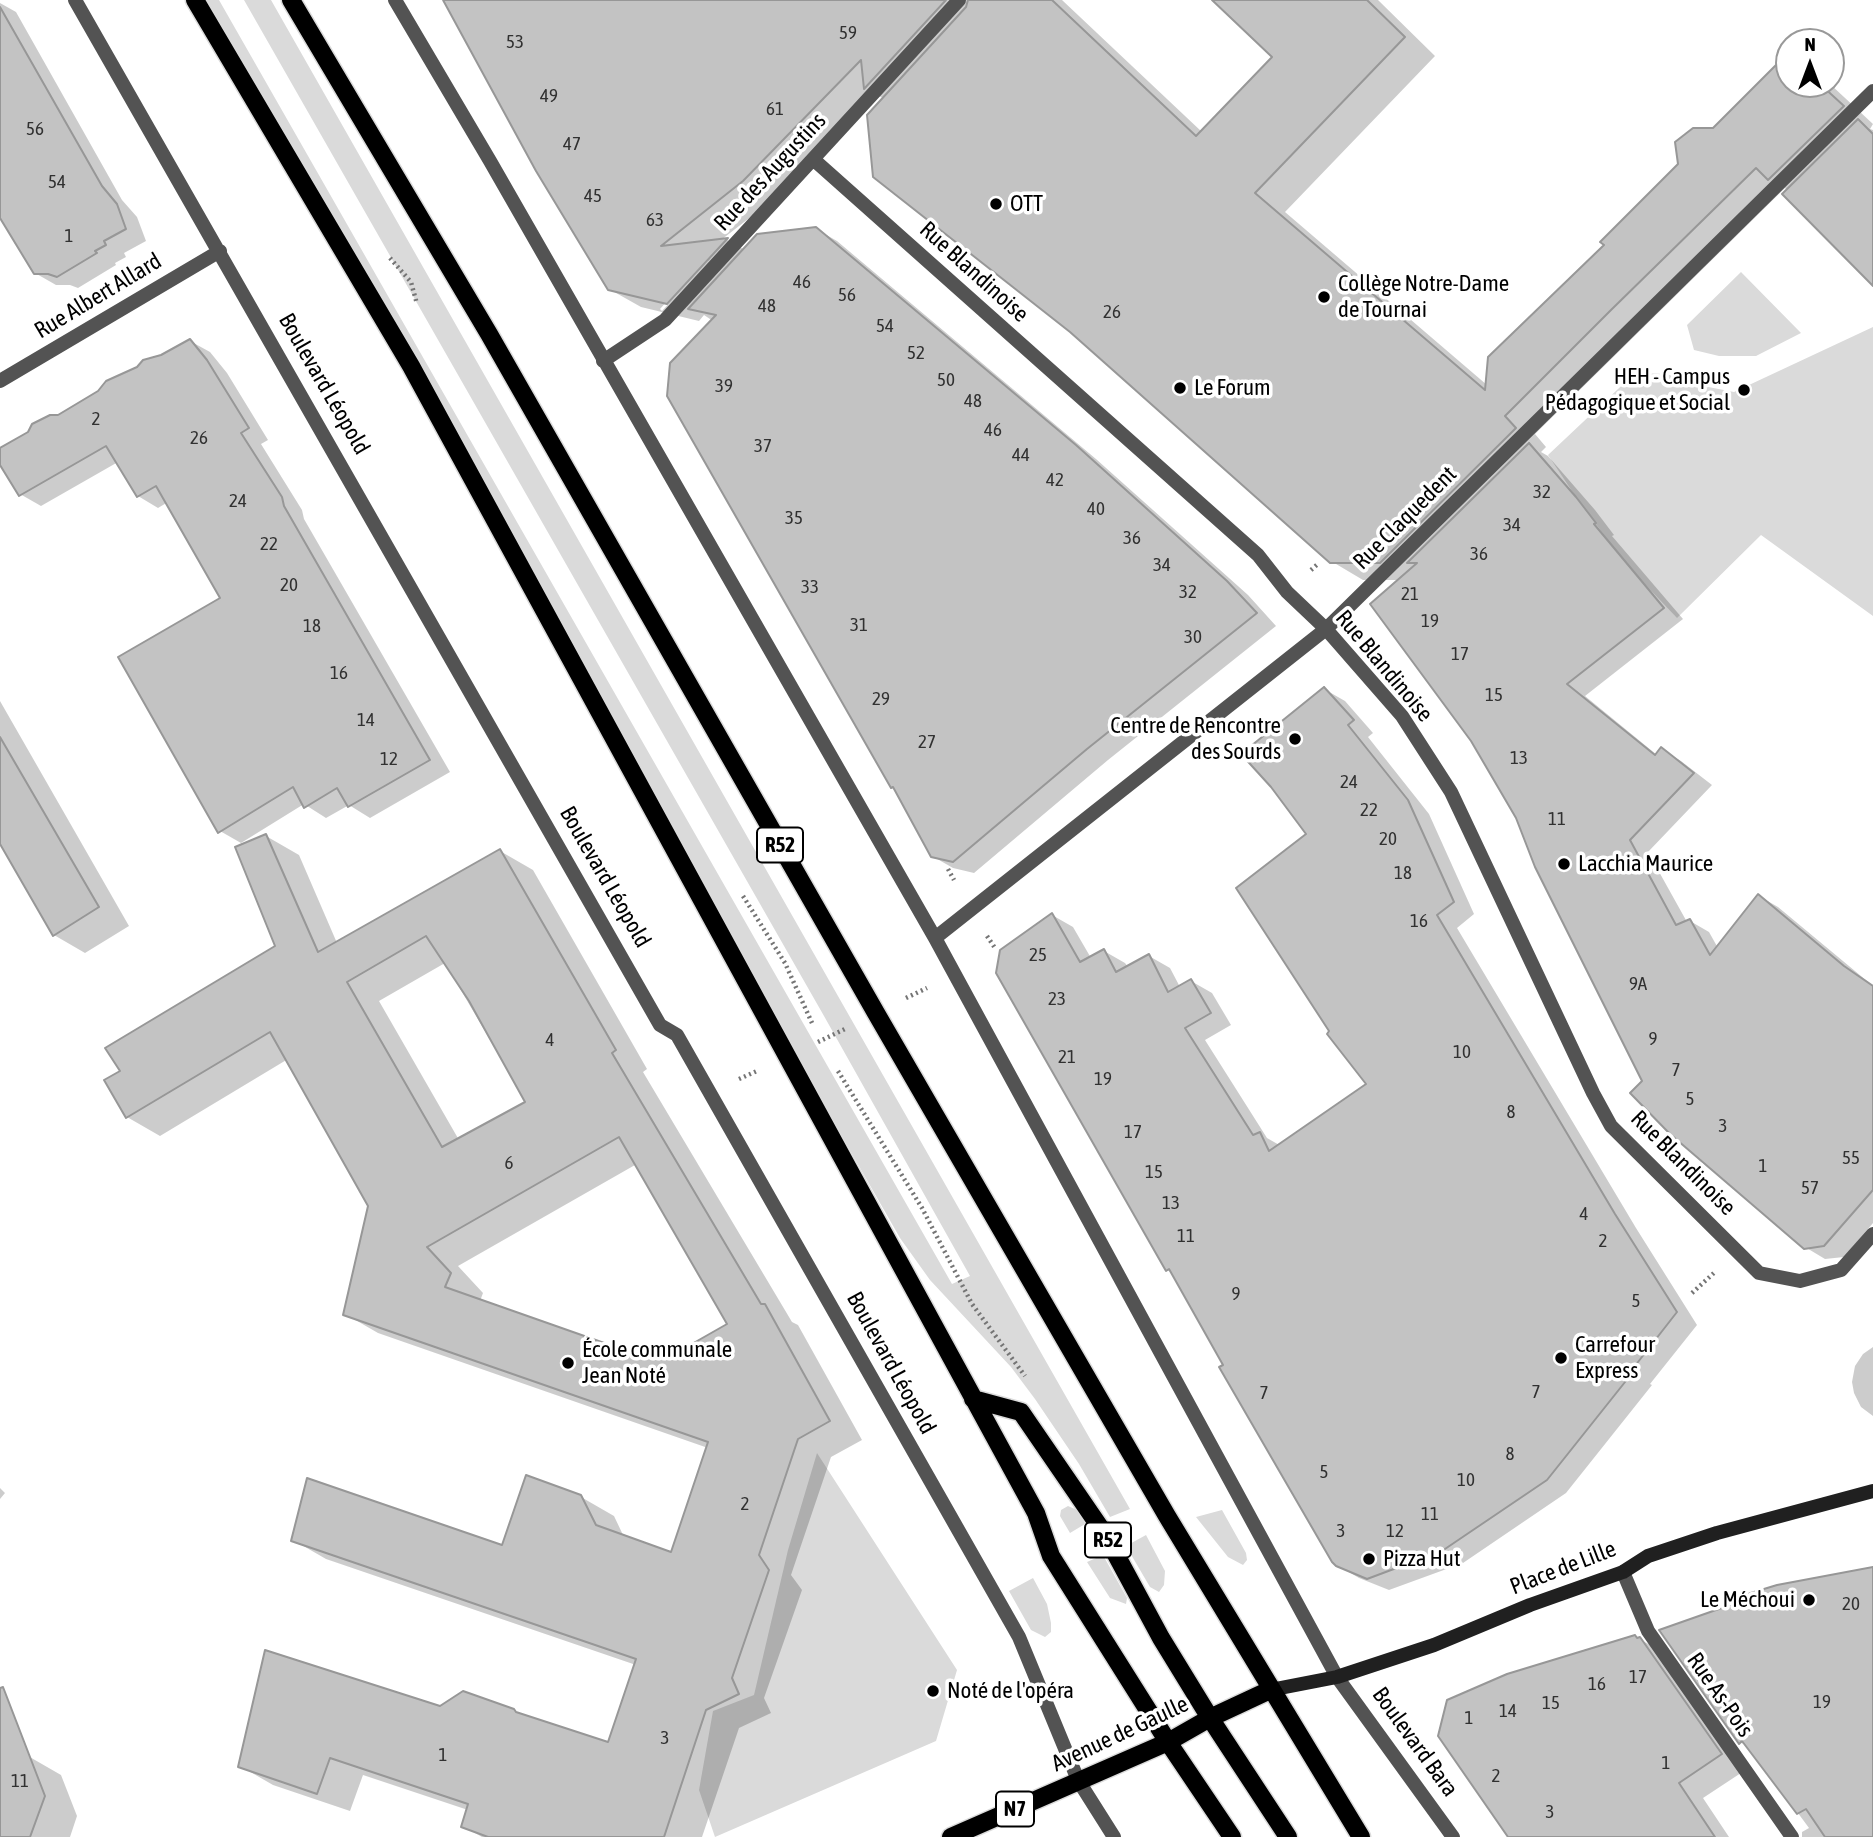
<!DOCTYPE html>
<meta charset="utf-8">
<style>
body{margin:0}
#map{position:relative;width:1873px;height:1837px;overflow:hidden;background:#fff;font-family:"Asap Condensed",sans-serif}
canvas{display:block}
.north{position:absolute;left:1775px;top:28px;width:70px;height:70px;box-sizing:border-box;background:#fff;border:2px solid #999;border-radius:50%;rotate:0deg;font-size:19px;font-weight:700;line-height:28px;text-align:center;color:#000}
.north::after{content:'';display:block;margin:auto;width:24px;height:32px;background:#000;clip-path:polygon(50% 0,100% 100%,50% 72%,0 100%)}
</style>
<div id="map">
<canvas width="1873" height="1837"></canvas>
<div class="north">N</div>
</div>
<script>
const context = document.querySelector('canvas').getContext('2d');
context.lineJoin = 'round';
function fill(path, color) {
  context.fillStyle = color;
  context.fill(path, 'evenodd');
}
function toPath(rows) {
  const path = new Path2D();
  for (const r of rows) {
    path.moveTo(r[0], r[1]);
    for (let i = 2; i < r.length; i += 2) path.lineTo(r[i], r[i + 1]);
  }
  return path;
}
function stroke(path, color, width, dash) {
  context.strokeStyle = color;
  context.lineWidth = width;
  context.lineCap = dash ? 'butt' : 'round';
  context.setLineDash(dash || []);
  context.stroke(path);
}
function write(font, color, halo, rows, align = 'center') {
  context.font = font + ' "Asap Condensed",sans-serif';
  context.lineWidth = 7;
  context.setLineDash([]);
  context.textBaseline = 'middle';
  context.strokeStyle = halo;
  context.fillStyle = color;
  for (const [text, x, y, turn = 0] of rows) {
    context.save();
    context.translate(x, y);
    context.rotate((+turn || 0) * Math.PI / 180);
    context.textAlign = isNaN(turn) ? turn : align;
    if (halo) context.strokeText(text, 0, 0);
    context.fillText(text, 0, 0);
    context.restore();
  }
}
const green = toPath([
 [193,0,219,0,952,1284,970,1276,824,1016,244,0,271,0,1130,1509,1110,1517,1079,1464,1035,1399,1011,1367,930,1280,900,1238],
 [1741,272,1801,333,1756,356,1719,356,1694,350,1687,325],
 [1873,327,1873,616,1761,535,1677,618,1624,562,1576,497,1548,455,1635,373,1667,374,1693,384,1734,392],
 [817,1453,957,1670,936,1741,715,1837,699,1790,713,1711,754,1695,788,1550],
 [1068,1506,1077,1510,1085,1524,1070,1533,1060,1516,1061,1510],
 [1222,1510,1246,1553,1247,1560,1243,1565,1228,1557,1196,1517],
 [1146,1535,1165,1571,1164,1585,1159,1592,1150,1587,1126,1546],
 [1103,1555,1127,1598,1126,1604,1110,1598,1087,1562],
 [1033,1578,1047,1604,1051,1623,1051,1632,1045,1637,1031,1630,1009,1591]
]);
const shadow = toPath([
 [444,0,1062,0,1202,132,1275,57,1215,0,1378,0,1435,56,1285,212,1487,385,1606,245,1714,130,1789,84,1830,84,1873,124,1870,129,1873,130,1873,279,1785,188,1535,434,1546,447,1541,452,1548,456,1595,510,1614,535,1612,536,1683,619,1585,696,1657,755,1662,750,1681,761,1712,785,1648,852,1687,922,1690,921,1709,932,1718,948,1759,896,1778,907,1873,986,1873,1223,1844,1257,1825,1259,1805,1247,1644,1081,1401,580,1363,580,1331,561,884,99,876,94,775,198,721,240,727,240,745,250,816,229,837,241,1096,459,1248,595,1276,626,1108,760,974,873,953,868,932,856,896,789,892,787,713,321,704,315,699,321,641,307,609,289],
 [703,261,708,261,662,311,660,309],
 [0,3,16,12,122,200,137,217,146,241,124,253,126,257,115,263,116,265,78,288,70,285,56,285,35,273,0,215],
 [190,341,210,352,227,373,268,440,261,444,302,510,304,519,450,772,370,818,349,805,326,818,304,804,241,843,220,831,223,599,168,502,158,508,138,496,118,462,41,506,20,494,0,461,0,450],
 [1324,689,1345,701,1373,733,1368,737,1429,814,1474,914,1457,928,1636,1228,1697,1325,1650,1384,1652,1385,1566,1493,1463,1563,1389,1590,1359,1578,1337,1565,1173,1273,1167,1270,1052,915,1073,927,1091,958,1104,951,1125,963,1128,967,1149,956,1170,968,1180,987,1191,981,1212,993,1231,1025,1205,1040,1267,1138,1281,1146,1369,1084,1332,1031,1308,834],
 [0,701,129,926,85,953,54,935,0,840],
 [266,836,299,855,337,943,500,851,533,870,647,1069,643,1072,792,1322,798,1325,862,1440,831,1457,791,1575,802,1590,764,1698,771,1713,739,1728,702,1837,482,1837,463,1826,468,1810,363,1775,350,1811,273,1785,240,1766,440,1708,513,1710,525,1717,609,1744,636,1665,326,1559,293,1540,503,1547,581,1497,614,1516,624,1537,672,1555,708,1448,378,1333,345,1314,370,1206,288,1059,160,1136,127,1117,123,1071,277,946],
 [445,963,527,1103,459,1140,379,1001],
 [635,1165,729,1325,676,1355,648,1361,480,1301,483,1293,458,1266],
 [1873,1347,1873,1416,1861,1407,1854,1393,1852,1382,1855,1366,1863,1354],
 [0,1488,5,1493,0,1499],
 [1873,1567,1873,1837,1802,1837,1802,1832,1809,1828,1750,1748,1740,1742,1735,1605,1777,1587],
 [1635,1637,1666,1653,1747,1769,1703,1798,1729,1837,1510,1837],
 [28,1756,61,1775,77,1816,70,1837,0,1837,0,1768]
]);
const building = toPath([
 [443,0,946,0,864,89,861,60,743,181,661,246,728,238,667,304,608,290,536,171,443,0],
 [968,0,1052,0,1196,136,1272,57,1212,0,1367,0,1405,37,1255,193,1485,390,1488,357,1604,245,1600,242,1678,164,1675,142,1693,128,1713,128,1789,52,1789,84,1820,84,1844,106,1768,180,1756,168,1611,310,1505,416,1516,428,1380,563,1330,563,1070,332,873,177,867,115,966,7,968,0],
 [0,7,102,186,117,204,126,229,104,241,106,245,95,251,97,253,57,277,48,274,34,274,0,218,0,7],
 [1858,119,1873,134,1873,286,1782,194,1858,119],
 [816,227,1076,445,1227,581,1257,613,1087,749,953,862,931,857,893,787,891,788,667,396,670,363,716,315,688,309,757,234,816,227],
 [190,339,207,360,249,428,241,433,282,497,284,506,430,760,348,807,337,788,304,808,293,787,218,833,118,657,220,598,156,486,137,497,106,446,19,496,0,465,0,448,28,432,32,424,50,415,58,415,98,391,106,381,137,367,143,360,161,355,190,339],
 [1529,443,1576,497,1596,523,1594,524,1664,608,1567,684,1655,755,1661,747,1694,773,1630,840,1676,925,1690,919,1710,955,1758,894,1844,966,1873,986,1873,1190,1824,1246,1804,1249,1670,1134,1630,1093,1642,1081,1535,867,1516,818,1471,741,1370,604,1417,563,1407,563,1529,443],
 [1324,687,1354,720,1348,725,1408,800,1454,902,1437,915,1615,1214,1677,1312,1631,1371,1633,1372,1547,1480,1442,1551,1367,1579,1336,1566,1332,1562,1219,1367,1223,1365,1169,1269,1166,1271,996,973,1000,950,1052,913,1080,962,1104,949,1116,972,1149,954,1168,992,1191,979,1211,1013,1185,1028,1253,1135,1260,1132,1269,1151,1366,1084,1327,1034,1329,1031,1236,888,1306,834,1271,787,1241,754,1324,687],
 [0,737,99,907,53,936,0,844,0,737],
 [266,834,318,952,500,849,616,1050,612,1053,761,1304,765,1304,830,1421,798,1439,759,1555,769,1570,732,1678,739,1694,706,1710,664,1837,488,1837,461,1827,468,1804,330,1758,317,1794,238,1767,265,1650,440,1706,463,1691,514,1709,516,1712,608,1742,636,1659,291,1541,307,1478,502,1545,526,1475,581,1495,596,1525,671,1552,708,1442,343,1315,368,1206,270,1032,126,1118,104,1080,120,1071,105,1048,275,946,235,847,266,834],
 [426,936,469,1001,525,1102,442,1147,347,982,426,936],
 [619,1137,727,1324,676,1353,651,1346,647,1358,445,1287,451,1273,427,1247,619,1137],
 [1873,1567,1873,1837,1825,1837,1806,1809,1797,1814,1742,1741,1739,1744,1659,1630,1733,1604,1731,1599,1777,1585,1873,1567],
 [1635,1635,1637,1638,1640,1637,1722,1754,1679,1783,1715,1837,1508,1837,1438,1736,1447,1700,1507,1674,1635,1635],
 [3,1687,45,1796,30,1837,0,1837,0,1688,3,1687]
]);
const path = toPath([
 [390,258,411,282,417,304],
 [1311,570,1319,563],
 [948,869,954,880],
 [743,896,785,963,812,1023],
 [987,936,995,948],
 [906,998,927,988],
 [818,1042,845,1029],
 [838,1071,922,1208,972,1304,1025,1376],
 [739,1079,757,1071],
 [1692,1293,1715,1272]
]);
const street = toPath([
 [75,0,660,1025,677,1035,1019,1637,1078,1780,1114,1837],
 [395,0,490,161,935,938,1337,1677,1453,1837],
 [813,159,1258,555,1287,592,1326,629,1402,716,1451,792,1593,1093,1611,1126,1759,1273,1800,1281,1841,1270,1873,1234],
 [603,361,665,320,959,0],
 [0,381,220,251],
 [935,938,1326,629,1873,91],
 [1623,1572,1648,1631,1792,1837]
]);
const secondary = toPath([
 [1270,1690,1337,1677,1434,1645,1530,1605,1623,1572,1648,1556,1717,1533,1873,1491]
]);
const primary = toPath([
 [195,0,411,366,1036,1513,1051,1556,1168,1742,1232,1837],
 [291,0,489,334,876,1013,1167,1516,1361,1837],
 [973,1399,1021,1412,1106,1536,1161,1638,1210,1718,1288,1837],
 [951,1837,1168,1742,1210,1718,1270,1690]
]);
const markers = [
 [996,204,7,"#000"],
 [1324,297,7,"#000"],
 [1180,388,7,"#000"],
 [1744,390,7,"#000"],
 [1295,739,7,"#000"],
 [1564,864,7,"#000"],
 [1561,1358,7,"#000"],
 [568,1363,7,"#000"],
 [1369,1559,7,"#000"],
 [1809,1600,7,"#000"],
 [933,1691,7,"#000"]
];
const numberNames = [
 ["59",848,33],
 ["53",515,42],
 ["49",549,96],
 ["61",775,109],
 ["56",35,129],
 ["47",572,144],
 ["54",57,182],
 ["45",593,196],
 ["63",655,220],
 ["1",69,236],
 ["46",802,282],
 ["56",847,295],
 ["48",767,306],
 ["26",1112,312],
 ["54",885,326],
 ["52",916,353],
 ["50",946,380],
 ["39",724,386],
 ["48",973,401],
 ["2",96,419],
 ["46",993,430],
 ["26",199,438],
 ["37",763,446],
 ["44",1021,455],
 ["42",1055,480],
 ["32",1542,492],
 ["24",238,501],
 ["40",1096,509],
 ["35",794,518],
 ["34",1512,525],
 ["36",1132,538],
 ["22",269,544],
 ["36",1479,554],
 ["34",1162,565],
 ["20",289,585],
 ["33",810,587],
 ["32",1188,592],
 ["21",1410,594],
 ["19",1430,621],
 ["31",859,625],
 ["18",312,626],
 ["30",1193,637],
 ["17",1460,654],
 ["16",339,673],
 ["15",1494,695],
 ["29",881,699],
 ["14",366,720],
 ["27",927,742],
 ["13",1519,758],
 ["12",389,759],
 ["24",1349,782],
 ["22",1369,810],
 ["11",1557,819],
 ["20",1388,839],
 ["18",1403,873],
 ["16",1419,921],
 ["25",1038,955],
 ["9A",1638,984],
 ["23",1057,999],
 ["9",1653,1039],
 ["4",550,1040],
 ["10",1462,1052],
 ["21",1067,1057],
 ["7",1676,1070],
 ["19",1103,1079],
 ["5",1690,1099],
 ["8",1511,1112],
 ["3",1723,1126],
 ["17",1133,1132],
 ["55",1851,1158],
 ["6",509,1163],
 ["1",1763,1166],
 ["15",1154,1172],
 ["57",1810,1188],
 ["13",1171,1203],
 ["4",1584,1214],
 ["11",1186,1236],
 ["2",1603,1241],
 ["9",1236,1294],
 ["5",1636,1301],
 ["7",1536,1392],
 ["7",1264,1393],
 ["8",1510,1454],
 ["5",1324,1472],
 ["10",1466,1480],
 ["2",745,1504],
 ["11",1430,1514],
 ["3",1341,1531],
 ["12",1395,1531],
 ["20",1851,1604],
 ["17",1638,1677],
 ["16",1597,1684],
 ["19",1822,1702],
 ["15",1551,1703],
 ["14",1508,1711],
 ["1",1469,1718],
 ["3",665,1738],
 ["1",443,1755],
 ["1",1666,1763],
 ["2",1496,1776],
 ["11",20,1781],
 ["3",1550,1812]
];
const shields = [
 [780,845,46],
 [1108,1540,46],
 [1015,1809,38]
];
const shieldNames = [
 ["R52",780,845],
 ["R52",1108,1540],
 ["N7",1015,1809]
];
const streetNames = [
 ["Rue des Augustins",770,172,-47],
 ["Rue Blandinoise",974,272,42],
 ["Rue Albert Allard",98,296,-31],
 ["Boulevard Léopold",324,384,60],
 ["Rue Claquedent",1405,518,-45],
 ["Rue Blandinoise",1384,666,50],
 ["Boulevard Léopold",605,877,60],
 ["Rue Blandinoise",1683,1163,45],
 ["Boulevard Léopold",891,1363,61],
 ["Place de Lille",1563,1568,-21],
 ["Rue As-Pois",1720,1695,55],
 ["Avenue de Gaulle",1120,1734,-25],
 ["Boulevard Bara",1415,1742,54]
];
const poiNames = [
 ["OTT",1010,204],
 ["Collège Notre-Dame",1338,284],
 ["de Tournai",1338,310],
 ["HEH - Campus",1730,377,"right"],
 ["Pédagogique et Social",1730,403,"right"],
 ["Le Forum",1194,388],
 ["Centre de Rencontre",1281,726,"right"],
 ["des Sourds",1281,752,"right"],
 ["Lacchia Maurice",1578,864],
 ["Carrefour",1575,1345],
 ["Express",1575,1371],
 ["École communale",582,1350],
 ["Jean Noté",582,1376],
 ["Pizza Hut",1383,1559],
 ["Le Méchoui",1795,1600,"right"],
 ["Noté de l'opéra",947,1691]
];
fill(green, '#dadada');
fill(shadow, '#0003');
fill(building, '#c3c3c3');
stroke(building, '#979797', 2);
stroke(primary, '#dbdbdb', 21);
stroke(path, '#757575', 4.5, [2, 3.5]);
stroke(street, '#535353', 14);
stroke(secondary, '#202020', 14);
stroke(primary, '#000', 18);
for (const [x, y, r, color] of markers) {
  const dot = new Path2D();
  dot.arc(x, y, r, 0, 2 * Math.PI);
  context.fillStyle = color;
  context.fill(dot);
  stroke(dot, '#fff', 2.5);
}
write('19px', '#313131', null, numberNames);
for (const [x, y, w] of shields) {
  const box = new Path2D();
  box.roundRect(x - w / 2, y - 17.5, w, 35, 5);
  context.fillStyle = '#fff';
  context.fill(box);
  stroke(box, '#000', 2);
}
write('bold 21px', '#000', null, shieldNames);
write('23px', '#000', '#fff', streetNames);
write('23px', '#000', '#fff', poiNames, 'left');
</script>
